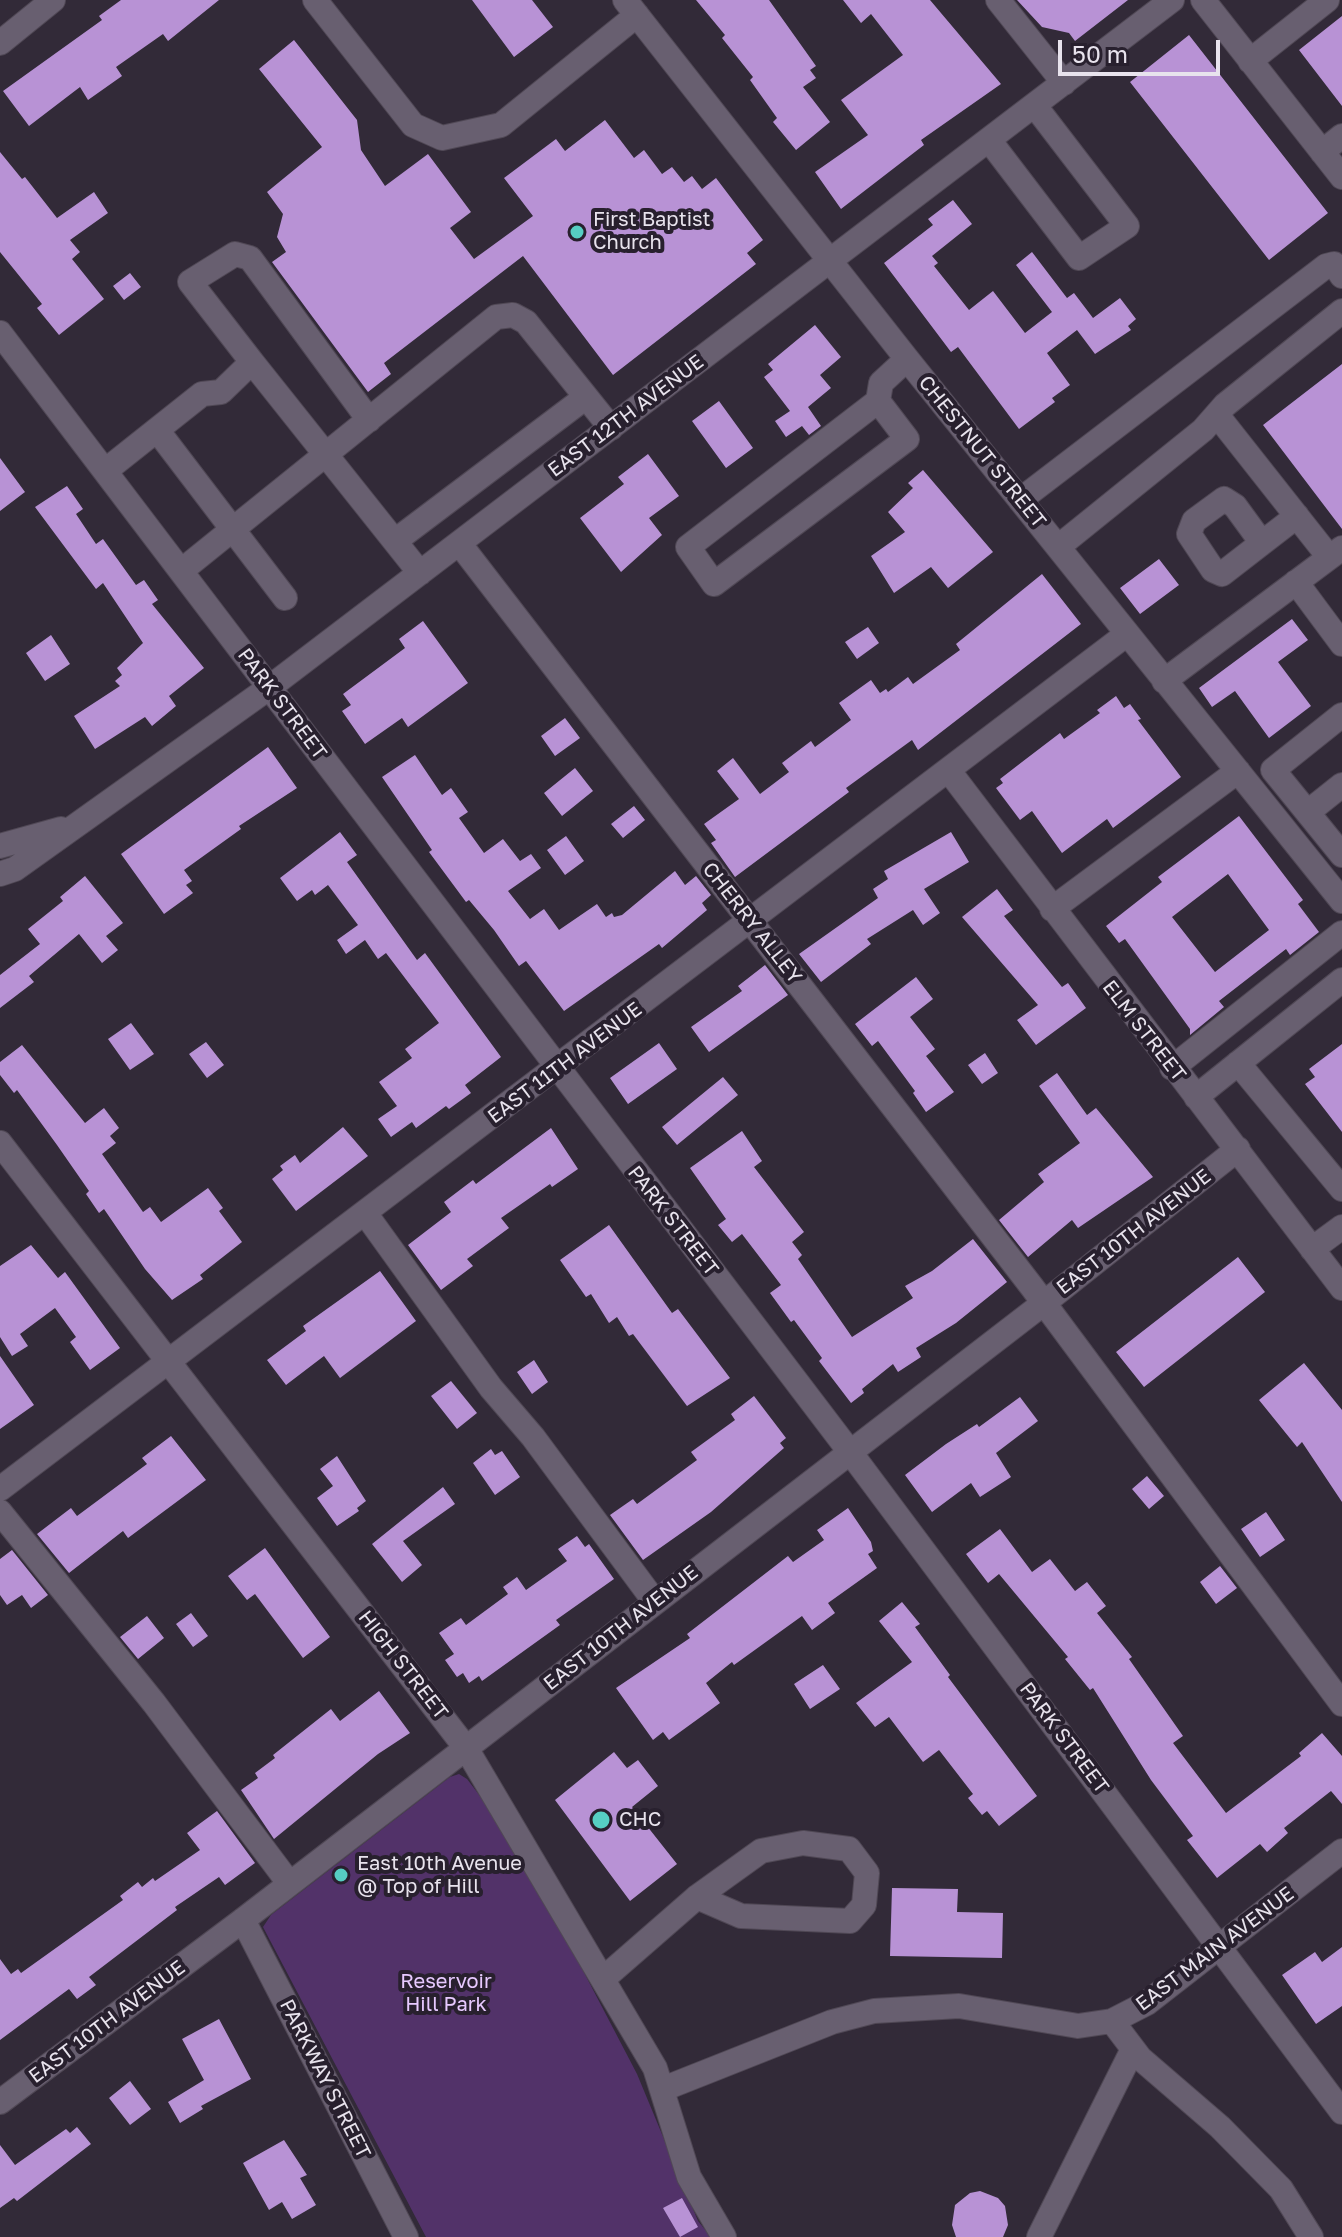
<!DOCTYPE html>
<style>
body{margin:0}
#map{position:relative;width:1342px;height:2237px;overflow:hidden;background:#322a38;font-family:"Golos Text",sans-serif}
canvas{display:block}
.scale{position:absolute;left:1058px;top:40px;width:162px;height:36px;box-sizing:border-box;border:4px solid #e8e3ed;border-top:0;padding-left:10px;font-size:24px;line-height:28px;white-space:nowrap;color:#e8e3ed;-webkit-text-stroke:6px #28202e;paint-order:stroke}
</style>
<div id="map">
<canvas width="1342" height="2237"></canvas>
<div class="scale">50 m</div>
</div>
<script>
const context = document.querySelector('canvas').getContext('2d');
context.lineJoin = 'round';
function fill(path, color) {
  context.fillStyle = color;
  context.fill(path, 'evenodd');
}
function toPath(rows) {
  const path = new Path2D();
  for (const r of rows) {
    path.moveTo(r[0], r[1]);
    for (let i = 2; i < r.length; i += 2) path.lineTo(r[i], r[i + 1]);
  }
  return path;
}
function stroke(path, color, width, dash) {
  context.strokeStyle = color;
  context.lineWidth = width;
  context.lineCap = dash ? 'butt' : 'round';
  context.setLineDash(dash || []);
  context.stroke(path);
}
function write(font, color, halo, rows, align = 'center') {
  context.font = font + ' "Golos Text",sans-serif';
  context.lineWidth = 8;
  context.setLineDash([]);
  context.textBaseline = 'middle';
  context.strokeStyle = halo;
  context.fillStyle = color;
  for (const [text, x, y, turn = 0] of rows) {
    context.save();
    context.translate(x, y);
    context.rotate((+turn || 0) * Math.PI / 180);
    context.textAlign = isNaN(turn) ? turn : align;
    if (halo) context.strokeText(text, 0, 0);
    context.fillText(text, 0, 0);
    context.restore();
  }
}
const green = toPath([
 [459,1774,467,1779,506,1830,566,1938,637,2074,698,2221,711,2237,426,2237,263,1927,271,1915,450,1777]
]);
const building = toPath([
 [121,0,219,0,168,41,163,34,116,67,122,76,88,100,80,87,29,126,3,91,102,20,99,16],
 [472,0,532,0,553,27,514,57],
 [696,0,769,0,816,66,810,70,816,78,803,87,830,122,796,150,773,122,777,118,750,80,753,77,722,38,725,35],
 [843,0,930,0,1001,84,921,140,924,145,841,209,815,172,868,135,841,100,903,55,871,14,861,23],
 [1017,0,1128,0,1075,41,1069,33,1042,27],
 [1342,16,1342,106,1299,50],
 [1189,35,1328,213,1269,260,1130,82],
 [294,40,357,120,361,150,385,186,428,154,471,212,450,228,474,259,533,216,504,178,556,139,565,151,605,120,634,158,644,150,662,174,672,167,684,182,692,176,702,189,716,178,763,240,747,253,756,264,613,375,523,256,384,363,391,374,368,392,272,262,286,252,277,237,283,214,267,192,322,147,259,69],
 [0,152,22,179,25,177,57,218,94,192,108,213,70,240,80,252,72,259,104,299,59,335,37,308,42,304,0,252],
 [953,200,972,224,932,256,938,263,934,266,969,310,993,291,1025,333,1052,312,1016,265,1032,252,1067,298,1074,293,1093,318,1120,298,1136,319,1128,326,1131,330,1095,354,1077,330,1047,353,1070,385,1052,398,1055,402,1019,429,958,347,951,352,884,263,933,225,928,219],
 [130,273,141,287,124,300,113,286],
 [815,325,841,357,820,375,831,388,808,407,821,426,809,435,802,426,786,437,775,421,790,411,764,377,773,370,768,364],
 [1342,364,1342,529,1263,425],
 [719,401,753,448,726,468,692,421],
 [648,454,679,496,649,518,662,535,621,572,580,518,624,484,618,477],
 [0,458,25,492,0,511],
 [923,470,993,552,948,588,931,567,894,593,871,556,905,532,888,512,913,488,908,483],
 [67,486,83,509,76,514,96,544,103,539,136,585,144,580,158,600,152,604,204,668,169,696,176,706,152,726,145,717,95,749,74,716,120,686,115,681,122,675,117,668,143,643,103,583,96,589,35,507],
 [1159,559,1179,585,1140,614,1120,588],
 [1042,574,1081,624,918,750,912,740,846,788,849,792,735,877,711,843,716,840,704,824,739,799,717,771,733,758,760,794,789,772,782,763,811,741,815,747,851,720,839,703,871,680,880,693,886,689,888,692,908,677,913,684,960,650,956,644],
 [1292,619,1308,640,1278,662,1311,706,1269,738,1235,691,1212,707,1199,688],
 [423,621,468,683,408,727,402,718,365,744,342,711,351,705,343,694,405,648,399,639],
 [868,627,879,643,857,659,845,642],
 [51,635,70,664,45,681,26,653],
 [1116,696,1124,708,1130,704,1141,719,1138,720,1181,777,1113,828,1107,819,1062,853,1032,811,1020,820,996,788,1003,783,1000,779,1022,762,1060,733,1064,739,1100,713,1097,710],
 [565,718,580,738,555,756,541,736],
 [268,747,297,788,239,826,241,829,184,870,192,881,186,885,193,893,164,914,121,854],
 [415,755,442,795,451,788,468,812,459,818,484,853,503,839,520,861,531,854,541,868,508,891,530,919,544,909,559,930,597,904,606,917,612,913,614,917,622,915,675,871,685,885,696,876,711,895,702,903,707,910,662,948,659,944,564,1011,526,961,519,966,494,930,469,900,466,902,429,852,432,850,382,777],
 [575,768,593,791,562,816,544,793],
 [634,806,645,820,623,838,611,824],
 [1239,816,1303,900,1298,904,1319,932,1290,955,1286,949,1219,1001,1224,1007,1190,1035,1190,1029,1125,939,1119,943,1106,926,1162,882,1158,877],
 [1228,874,1269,930,1215,972,1172,917],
 [340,832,357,855,347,862,417,960,425,953,501,1057,465,1085,471,1093,449,1109,446,1106,416,1128,412,1122,391,1137,378,1119,397,1106,379,1082,412,1058,405,1049,439,1023,386,953,378,959,365,940,346,954,337,940,358,925,328,885,315,895,312,890,297,901,280,878],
 [951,832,969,862,924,889,940,913,923,925,913,910,867,939,871,944,821,982,799,954,878,898,873,889,888,879,884,871],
 [566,836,584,861,565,875,547,850],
 [85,876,123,923,106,936,118,950,102,963,79,934,29,976,34,982,0,1008,0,975,40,944,28,929,63,901,60,897],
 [997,889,1013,910,1004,916,1062,987,1068,983,1086,1008,1036,1045,1017,1020,1038,1005,962,917],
 [765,965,788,995,709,1052,691,1027,742,991,738,986],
 [916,977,933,999,910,1017,935,1049,926,1056,954,1092,926,1112,913,1093,915,1091,878,1041,872,1046,855,1024],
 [131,1023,154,1054,130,1070,108,1039],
 [206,1042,224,1065,207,1078,189,1054],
 [659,1043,677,1069,628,1104,610,1078],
 [1342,1044,1342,1132,1305,1084,1315,1077,1309,1069],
 [22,1045,85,1123,104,1108,119,1128,110,1136,116,1143,102,1154,143,1212,150,1207,161,1222,208,1188,223,1208,219,1211,242,1242,200,1275,203,1279,172,1300,145,1269,104,1209,99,1213,86,1194,89,1191,57,1145,17,1090,14,1093,0,1075,0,1062],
 [985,1053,998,1073,982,1084,968,1065],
 [1057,1073,1087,1115,1096,1108,1153,1177,1078,1228,1072,1220,1028,1257,999,1220,1044,1182,1038,1174,1080,1143,1039,1086],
 [723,1077,738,1095,677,1145,662,1127],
 [343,1127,368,1156,296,1211,272,1179,283,1170,280,1166,295,1155,300,1163],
 [551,1128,578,1169,552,1187,550,1184,501,1218,509,1228,467,1259,473,1266,441,1290,408,1245,451,1212,444,1202,473,1180,476,1184],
 [742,1131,762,1161,754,1167,804,1232,792,1242,802,1255,798,1259,852,1337,913,1298,905,1286,932,1271,973,1239,1007,1282,956,1323,916,1348,921,1357,898,1372,893,1364,862,1389,864,1393,851,1403,819,1361,822,1358,794,1320,791,1322,770,1293,781,1285,742,1234,732,1242,718,1225,726,1219,690,1168],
 [609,1225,672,1313,678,1309,730,1378,687,1406,633,1334,629,1336,617,1317,609,1323,591,1294,586,1297,560,1260],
 [31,1245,58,1278,65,1272,120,1348,90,1370,70,1342,76,1337,55,1308,20,1334,28,1346,12,1356,0,1337,0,1266],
 [1238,1257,1265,1292,1144,1387,1116,1352],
 [380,1271,416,1321,340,1378,324,1356,286,1385,267,1360,306,1331,303,1326],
 [0,1356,34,1405,0,1429],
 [534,1360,548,1382,532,1394,517,1372],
 [1304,1363,1342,1410,1342,1502,1302,1442,1297,1447,1259,1400],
 [451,1381,477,1413,457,1429,431,1396],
 [754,1396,786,1438,780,1443,784,1448,711,1512,643,1560,610,1515,633,1499,637,1504,697,1460,691,1452,735,1420,731,1414],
 [1020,1397,1038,1421,996,1453,1011,1477,980,1497,971,1483,932,1512,905,1475,946,1444,977,1424,979,1427],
 [171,1436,206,1480,128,1538,123,1531,69,1573,37,1534,71,1508,77,1516,147,1464,142,1458],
 [491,1449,495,1455,502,1451,520,1477,495,1495,473,1463],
 [337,1456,366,1501,357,1508,359,1511,337,1526,317,1498,333,1486,320,1469],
 [1147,1476,1164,1496,1149,1509,1132,1489],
 [443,1487,455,1504,403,1541,422,1565,402,1582,372,1544],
 [848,1508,871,1542,873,1551,868,1554,877,1568,828,1603,835,1613,812,1630,802,1616,734,1665,732,1662,706,1683,720,1703,669,1740,663,1732,653,1740,616,1688,690,1638,687,1634,788,1556,793,1562,824,1540,817,1530],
 [1266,1512,1285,1540,1260,1557,1241,1529],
 [1000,1529,1032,1572,1050,1559,1075,1591,1087,1582,1106,1606,1097,1613,1132,1657,1129,1659,1183,1736,1173,1743,1226,1813,1301,1756,1299,1753,1322,1733,1342,1756,1342,1804,1331,1791,1284,1828,1288,1833,1267,1852,1260,1844,1217,1878,1187,1840,1193,1836,1151,1780,1093,1688,1090,1690,1065,1659,1068,1657,999,1574,988,1583,966,1554],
 [577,1536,585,1547,589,1544,614,1579,556,1620,560,1625,482,1681,479,1676,469,1683,463,1673,457,1677,445,1660,454,1654,439,1633,461,1618,466,1625,508,1594,503,1587,517,1577,526,1590,567,1561,558,1549],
 [265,1548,330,1637,303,1658,255,1594,247,1600,228,1576],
 [12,1550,48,1595,31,1608,22,1595,7,1605,0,1595,0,1559],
 [1220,1566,1237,1588,1216,1604,1200,1582],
 [902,1602,920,1624,915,1627,950,1675,948,1677,1037,1796,999,1826,987,1811,982,1815,968,1798,973,1794,939,1750,923,1762,889,1717,875,1727,856,1703,912,1662,879,1621],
 [191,1613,208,1636,193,1647,176,1624],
 [147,1616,164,1638,138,1659,120,1637],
 [823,1665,840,1689,810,1709,794,1684],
 [379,1691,410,1733,378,1754,274,1839,241,1790,258,1778,255,1773,275,1758,273,1755,331,1709,340,1721],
 [614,1752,627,1768,638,1760,658,1786,632,1807,677,1864,630,1901,555,1800],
 [217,1811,255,1863,225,1885,219,1877,175,1907,177,1910,89,1977,96,1985,77,1999,69,1989,0,2040,0,1959,11,1974,18,1969,21,1973,123,1900,120,1896,138,1882,142,1887,153,1878,155,1881,200,1850,187,1833],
 [892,1888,958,1889,957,1912,1003,1913,1002,1958,890,1956],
 [1342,1947,1342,2006,1316,2024,1282,1975,1315,1952,1322,1962],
 [219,2019,251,2079,201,2106,203,2109,180,2123,168,2102,204,2080,182,2039],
 [130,2081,151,2109,130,2125,109,2098],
 [77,2127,91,2144,17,2201,14,2198,0,2208,0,2145,15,2165,66,2129,70,2133],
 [284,2140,307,2175,300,2178,316,2205,292,2219,282,2202,269,2210,243,2163],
 [980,2191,998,2198,1005,2206,1008,2225,1003,2237,956,2237,952,2225,955,2205,970,2193],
 [682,2198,698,2227,680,2237,663,2208]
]);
const minor = toPath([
 [315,0,413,125,442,138,501,125,637,15],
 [625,0,907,359,1342,901],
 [998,0,1064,83],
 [1203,0,1342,177],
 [0,43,53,0],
 [1250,61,1327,0],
 [989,140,1079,258,1127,226,1035,106],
 [1322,152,1342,136],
 [0,333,850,1452,1342,2112],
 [252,362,420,573],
 [878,401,907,439,714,584,688,547,878,401,881,383,907,359],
 [1217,415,1329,557],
 [157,430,285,598],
 [105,471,202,394,221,392,252,362,190,282,235,254,250,258,369,420],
 [1020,500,1326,266,1334,264,1342,276],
 [395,541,586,397],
 [459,543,1032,1287,1342,1704],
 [1262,543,1235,506,1224,499,1194,521,1189,534,1213,570,1222,574,1262,543,1297,516],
 [1058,547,1203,430,1225,405,1342,311],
 [181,571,496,317,513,315,526,322,611,428],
 [1296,582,1342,644],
 [1164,681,1342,548],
 [1342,715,1273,770,1342,855],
 [949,771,1342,1288],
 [1308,812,1342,785],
 [0,846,61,829],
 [0,874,15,869,270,687,1172,0],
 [1052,909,1238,771],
 [1238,1063,1342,1189],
 [1172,1068,1342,933],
 [1196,1097,1342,980],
 [0,1143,466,1748,655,2068,689,2177,724,2237],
 [365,1213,491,1388,533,1437,655,1602],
 [1312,1249,1342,1227],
 [0,1489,1127,634],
 [0,1512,154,1703,289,1883],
 [243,1920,406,2237],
 [603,1979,697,1897,761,1851,803,1843,849,1849,867,1873,864,1905,850,1921,741,1916,697,1897],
 [1112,2021,1140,2058,1220,2127,1281,2189,1311,2237],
 [663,2089,832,2022,874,2011,959,2006,1078,2026,1112,2021,1147,2003,1342,1851],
 [0,2102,243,1920,1044,1303,1238,1149],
 [1039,2237,1133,2049]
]);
const markers = [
 [577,232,8,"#56cec3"],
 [601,1820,10,"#56cec3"],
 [341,1875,8,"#56cec3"]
];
const poiNames = [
 ["First Baptist",593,220],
 ["Church",593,243],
 ["CHC",619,1820],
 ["East 10th Avenue",357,1864],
 ["@ Top of Hill",357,1887]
];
const streetNames = [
 ["EAST 12TH AVENUE",626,416,-37],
 ["CHESTNUT STREET",982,452,51],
 ["PARK STREET",282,704,53],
 ["CHERRY ALLEY",752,923,52],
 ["ELM STREET",1144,1031,52],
 ["EAST 11TH AVENUE",565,1063,-37],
 ["PARK STREET",673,1221,52],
 ["EAST 10TH AVENUE",1134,1232,-38],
 ["EAST 10TH AVENUE",621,1628,-38],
 ["HIGH STREET",403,1665,52],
 ["PARK STREET",1064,1738,53],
 ["EAST MAIN AVENUE",1215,1949,-37],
 ["EAST 10TH AVENUE",107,2022,-37],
 ["PARKWAY STREET",325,2079,63]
];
const parkNames = [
 ["Reservoir",446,1982],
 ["Hill Park",446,2005]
];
fill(green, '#523269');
fill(building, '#b892d5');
stroke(minor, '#504855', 26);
stroke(minor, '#685f70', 24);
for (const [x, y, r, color] of markers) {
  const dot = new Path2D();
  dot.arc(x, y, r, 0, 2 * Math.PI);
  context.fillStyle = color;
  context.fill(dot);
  stroke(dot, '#28202e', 3);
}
write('20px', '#e8e3ed', '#28202e', poiNames, 'left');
write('20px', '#e8e3ed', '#28202e', streetNames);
write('20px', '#e7c9ff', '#28202e', parkNames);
</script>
